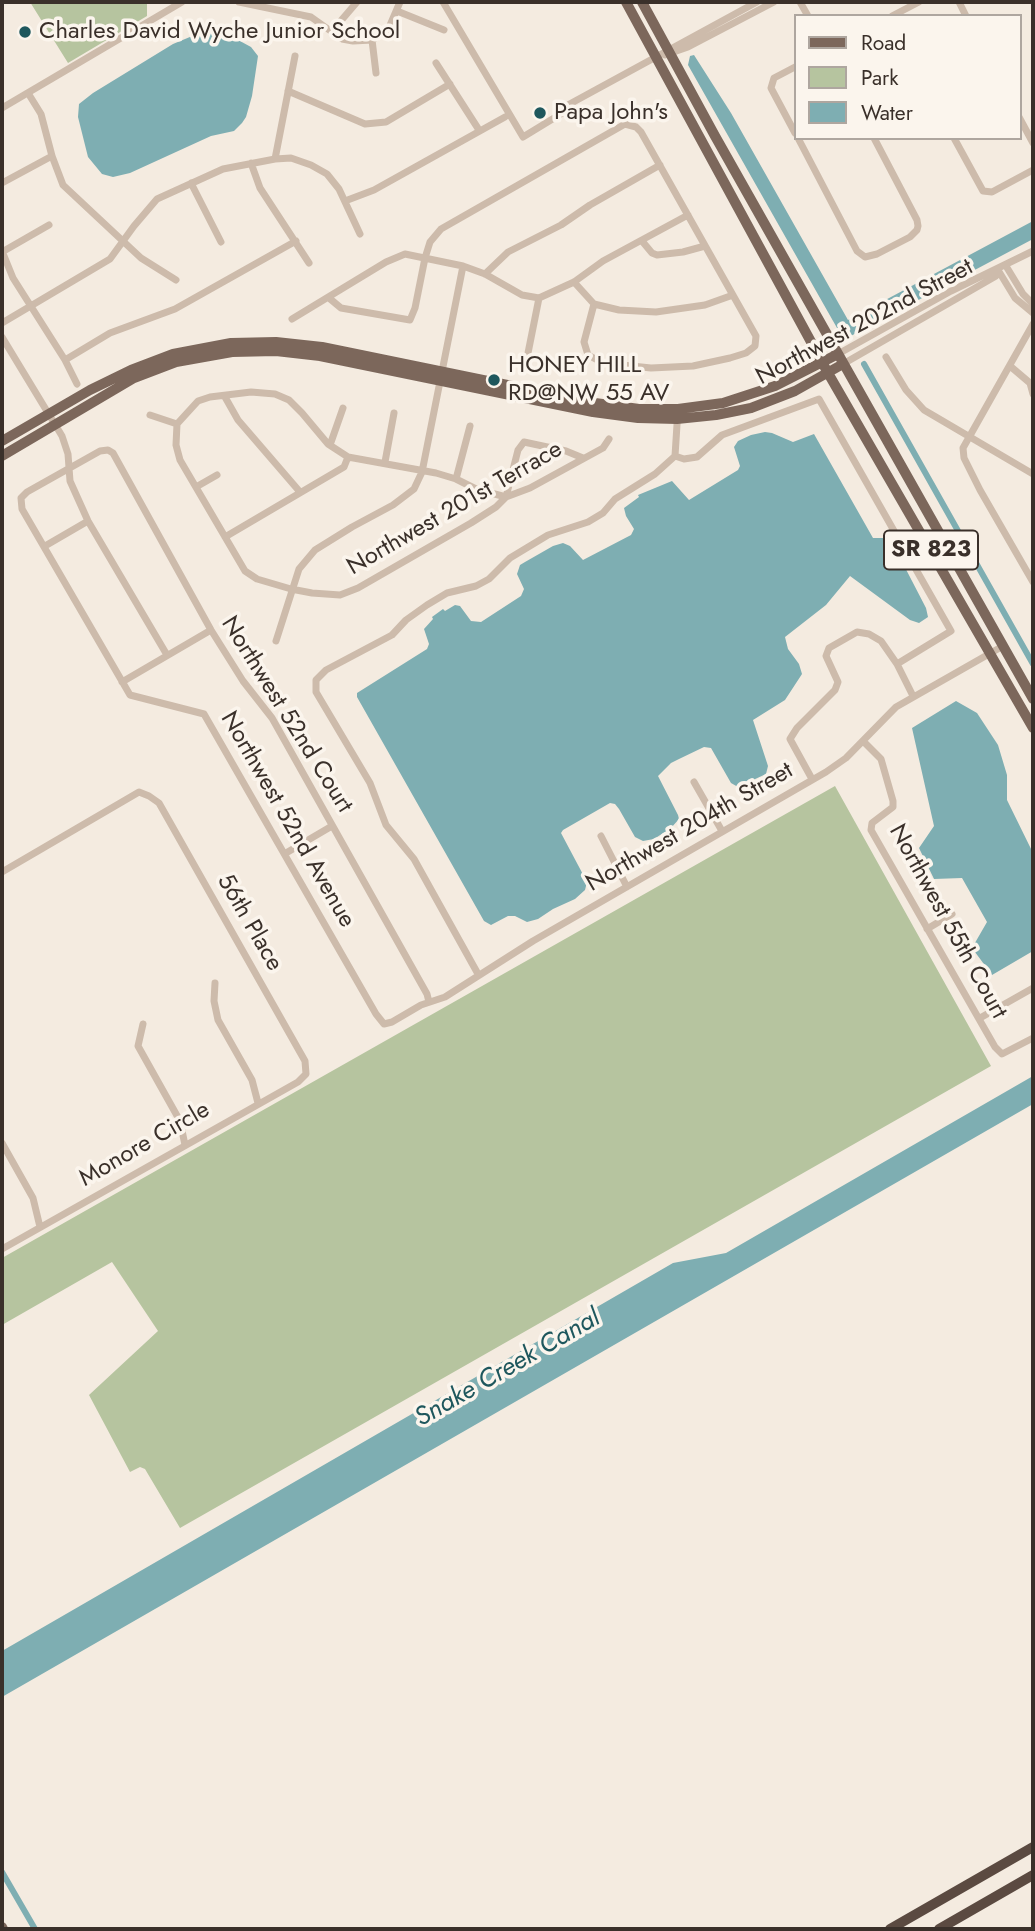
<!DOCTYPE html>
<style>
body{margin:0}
#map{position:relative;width:1035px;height:1931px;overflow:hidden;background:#f4ebe0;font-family:Jost,sans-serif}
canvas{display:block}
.frame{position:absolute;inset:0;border:4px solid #3a302a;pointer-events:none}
.legend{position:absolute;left:794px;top:14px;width:228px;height:126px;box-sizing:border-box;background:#fbf5ed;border:2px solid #aea69f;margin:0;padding:9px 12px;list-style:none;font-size:21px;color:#3a302a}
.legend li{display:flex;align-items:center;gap:14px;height:35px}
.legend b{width:35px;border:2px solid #aea69f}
</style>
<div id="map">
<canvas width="1035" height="1931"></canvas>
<div class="frame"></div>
<ul class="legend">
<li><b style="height:9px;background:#7c675b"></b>Road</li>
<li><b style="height:19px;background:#b6c49f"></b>Park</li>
<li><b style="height:19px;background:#7eaeb2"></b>Water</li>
</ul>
</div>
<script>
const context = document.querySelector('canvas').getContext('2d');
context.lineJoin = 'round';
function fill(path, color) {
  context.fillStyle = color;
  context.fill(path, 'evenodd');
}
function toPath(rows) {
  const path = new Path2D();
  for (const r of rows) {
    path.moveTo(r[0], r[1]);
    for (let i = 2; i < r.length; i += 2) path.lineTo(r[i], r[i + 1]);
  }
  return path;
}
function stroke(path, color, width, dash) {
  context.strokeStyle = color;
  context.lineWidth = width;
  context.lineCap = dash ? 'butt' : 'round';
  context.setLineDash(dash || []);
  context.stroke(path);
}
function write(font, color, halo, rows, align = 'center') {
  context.font = font + ' Jost,sans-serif';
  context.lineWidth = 7;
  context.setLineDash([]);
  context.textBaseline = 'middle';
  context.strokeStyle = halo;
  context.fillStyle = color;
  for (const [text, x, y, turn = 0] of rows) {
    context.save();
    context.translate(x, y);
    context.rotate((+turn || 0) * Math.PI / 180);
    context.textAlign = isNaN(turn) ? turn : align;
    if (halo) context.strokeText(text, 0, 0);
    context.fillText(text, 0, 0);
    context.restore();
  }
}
const green = toPath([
 [30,2,147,2,147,16,68,63],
 [835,786,991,1066,180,1528,145,1469,140,1467,130,1472,89,1395,158,1331,112,1262,2,1325,2,1258]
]);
const water = toPath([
 [214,27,251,47,258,56,252,96,246,117,242,123,234,131,211,136,130,173,113,177,102,174,88,157,78,117,79,104,93,93,173,44],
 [694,55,731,113,848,320,1033,221,1033,239,847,338,841,335,688,65,690,56],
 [765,432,772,433,793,442,814,434,873,538,887,538,897,552,926,608,928,617,919,623,910,620,850,576,826,605,785,637,788,649,799,664,802,674,785,700,753,720,768,766,766,774,738,787,731,783,711,748,704,747,679,759,671,763,658,776,678,815,679,819,671,828,654,839,643,841,635,837,619,809,615,804,610,803,563,830,561,833,587,882,585,890,575,899,553,909,538,919,527,922,515,916,508,916,491,925,484,921,357,697,357,693,427,649,429,644,424,629,433,619,432,617,443,609,445,611,455,605,460,606,471,621,481,622,521,596,524,589,517,574,520,565,525,562,553,546,563,543,570,546,583,560,631,535,634,529,626,516,624,508,639,497,638,495,672,481,689,500,738,470,740,466,734,447,738,441,751,435],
 [956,701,977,713,998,745,1007,775,1007,800,1033,853,1033,951,992,975,972,948,987,922,962,878,934,879,919,848,934,826,912,728],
 [1033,1076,1033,1104,2,1697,2,1651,673,1263,726,1253]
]);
const canal = toPath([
 [864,364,1033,664],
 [2,1872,35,1929]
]);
const minor = toPath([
 [239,2,311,17,342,39,353,41,372,40,388,30,400,2],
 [443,2,523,137,564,112,566,106,757,2],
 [800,2,808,16],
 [959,2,966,16],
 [397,11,444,30],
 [892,16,919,2],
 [333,30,357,2],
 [372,40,376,73],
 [665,55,688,47,774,2],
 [436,63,479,130],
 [795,67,774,78,771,88,795,133],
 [288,91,365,124,386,122,450,84],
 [28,93,41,114,52,156,63,185,141,258,176,280],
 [2,108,182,2],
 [1019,117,1033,143],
 [798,138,857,251,865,257,877,254,910,237,917,230,918,226,917,220,874,138],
 [954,138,983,191,992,192,1033,170],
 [275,159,295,56],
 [251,163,260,188,309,263],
 [2,183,52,156],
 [191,183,221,242],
 [345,201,374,190,505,117],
 [642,241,652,253,657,255,683,252,705,246],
 [2,251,13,278,65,360,77,384],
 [2,252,49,225],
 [1006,266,1023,294,1033,304],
 [998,270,1015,298,1033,313],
 [485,274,508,252,561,225,590,205,660,165],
 [574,282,594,304],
 [329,298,341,308,410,320,415,308,425,258,430,242,441,229,625,124,636,127,641,132,756,336,755,346,746,353,730,358,693,366,651,368,603,363,588,355,584,342,594,304],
 [594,304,619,310,656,312,705,305,733,295],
 [292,319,386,262,405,254,463,266,485,274,522,295,539,298,574,282,603,261,688,215],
 [2,323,110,259,134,226,157,199,223,169,275,159,291,158,311,165,327,174,339,189,360,234],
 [1033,324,963,448,964,458,980,490,1033,582],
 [2,337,62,436,68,454,70,481,88,521,167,655],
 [528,353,539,298],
 [838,354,951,291,1033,251],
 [886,357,906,390,924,410,1033,474],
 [65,360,110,333,175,309,296,241],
 [843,364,996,276,998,270],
 [1010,366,1030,383,1033,394],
 [225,397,238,420,300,492],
 [150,415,177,424],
 [177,424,176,445,180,460,245,571,257,579,291,589,312,593,340,595,358,588,471,523,496,507,506,497,530,488,603,448,609,439],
 [177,424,198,401,210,397,251,392,275,394,289,400,302,413,328,444,348,457,436,473,456,479,476,489,506,497,518,450,524,442,566,451,583,458],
 [330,445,343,408],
 [675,456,684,459,697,457,722,435,819,399,951,631,897,664],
 [675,456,678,409],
 [385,462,394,413],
 [456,479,470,426],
 [196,487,217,475],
 [225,537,344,467,348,457],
 [45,546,88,521],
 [276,641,299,569,315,550,352,527,393,505,414,489,422,472,463,266],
 [122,682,211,630],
 [863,741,881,759,893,801,893,807,872,823,871,830,995,1047,1002,1054,1033,1038],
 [812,779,790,739,797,728,835,690,838,682,826,656,829,648,857,632,869,634,881,641,897,664,913,696],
 [694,782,722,831],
 [601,836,627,887],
 [286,853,332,826],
 [2,872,139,792,149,796,159,803,305,1061,306,1074,298,1082,2,1249],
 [927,929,952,914],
 [478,974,414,859,386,825,370,783,316,692,316,680,326,670,392,635,406,620,427,605,447,593,476,586,489,579,510,558,548,535,588,522,603,513,615,499,655,474,675,456],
 [215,983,214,1001,218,1020,252,1080,258,1103],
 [429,1002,427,994,272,718,243,681,211,630,113,453,108,450,100,451,27,492,21,498,22,509,130,695,204,714,376,1014,384,1024,392,1022,421,1005,445,997,533,941,826,772,846,758,896,707,1003,646],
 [980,1018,1033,988],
 [143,1024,138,1046,180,1121,185,1145],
 [2,1143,33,1198,40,1227]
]);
const major = toPath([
 [626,2,828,373,1033,728],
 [642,2,715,136,1033,699],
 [2,441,90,390,131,370,173,354,231,343,276,342,322,347,595,403,639,409,678,409,723,403,775,386,838,354],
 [2,456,134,378,176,362,232,352,276,351,320,356,593,412,638,418,677,419,716,415,751,408,795,391,843,364],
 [2,1927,3,1929]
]);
const highway = toPath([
 [890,1929,1033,1847],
 [939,1929,1033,1875]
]);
const markers = [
 [25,32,7,"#1e575d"],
 [540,113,7,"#1e575d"],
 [494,380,7,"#1e575d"]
];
const shields = [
 [931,550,94]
];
const shieldNames = [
 ["SR 823",931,550]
];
const poiNames = [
 ["Charles David Wyche Junior School",39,32],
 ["Papa John's",554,113],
 ["HONEY HILL",508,366],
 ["RD@NW 55 AV",508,394]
];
const streetNames = [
 ["Northwest 202nd Street",865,323,-28],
 ["Northwest 201st Terrace",455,509,-30],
 ["Northwest 52nd Court",286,715,58],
 ["Northwest 52nd Avenue",287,820,60],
 ["Northwest 204th Street",690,828,-30],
 ["Northwest 55th Court",947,922,61],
 ["56th Place",249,923,60],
 ["Monore Circle",145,1145,-30]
];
const waterNames = [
 ["Snake Creek Canal",508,1369,-30]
];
fill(green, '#b6c49f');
fill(water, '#7eaeb2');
stroke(canal, '#7eaeb2', 6);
stroke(minor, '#cdbbab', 7);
stroke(major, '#7c675b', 10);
stroke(highway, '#5b4a41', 10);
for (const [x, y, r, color] of markers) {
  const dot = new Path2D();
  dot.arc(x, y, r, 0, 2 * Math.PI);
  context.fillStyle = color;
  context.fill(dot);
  stroke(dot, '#fbf5ed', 2.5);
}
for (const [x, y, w] of shields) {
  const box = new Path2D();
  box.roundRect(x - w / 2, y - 19.5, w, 39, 5);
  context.fillStyle = '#fbf5ed';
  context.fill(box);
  stroke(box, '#3a302a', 2);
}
write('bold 23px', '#3a302a', null, shieldNames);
write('24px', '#3a302a', '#fbf5ed', poiNames, 'left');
write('24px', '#3a302a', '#fbf5ed', streetNames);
write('italic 26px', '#1e575d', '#fbf5ed', waterNames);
</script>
